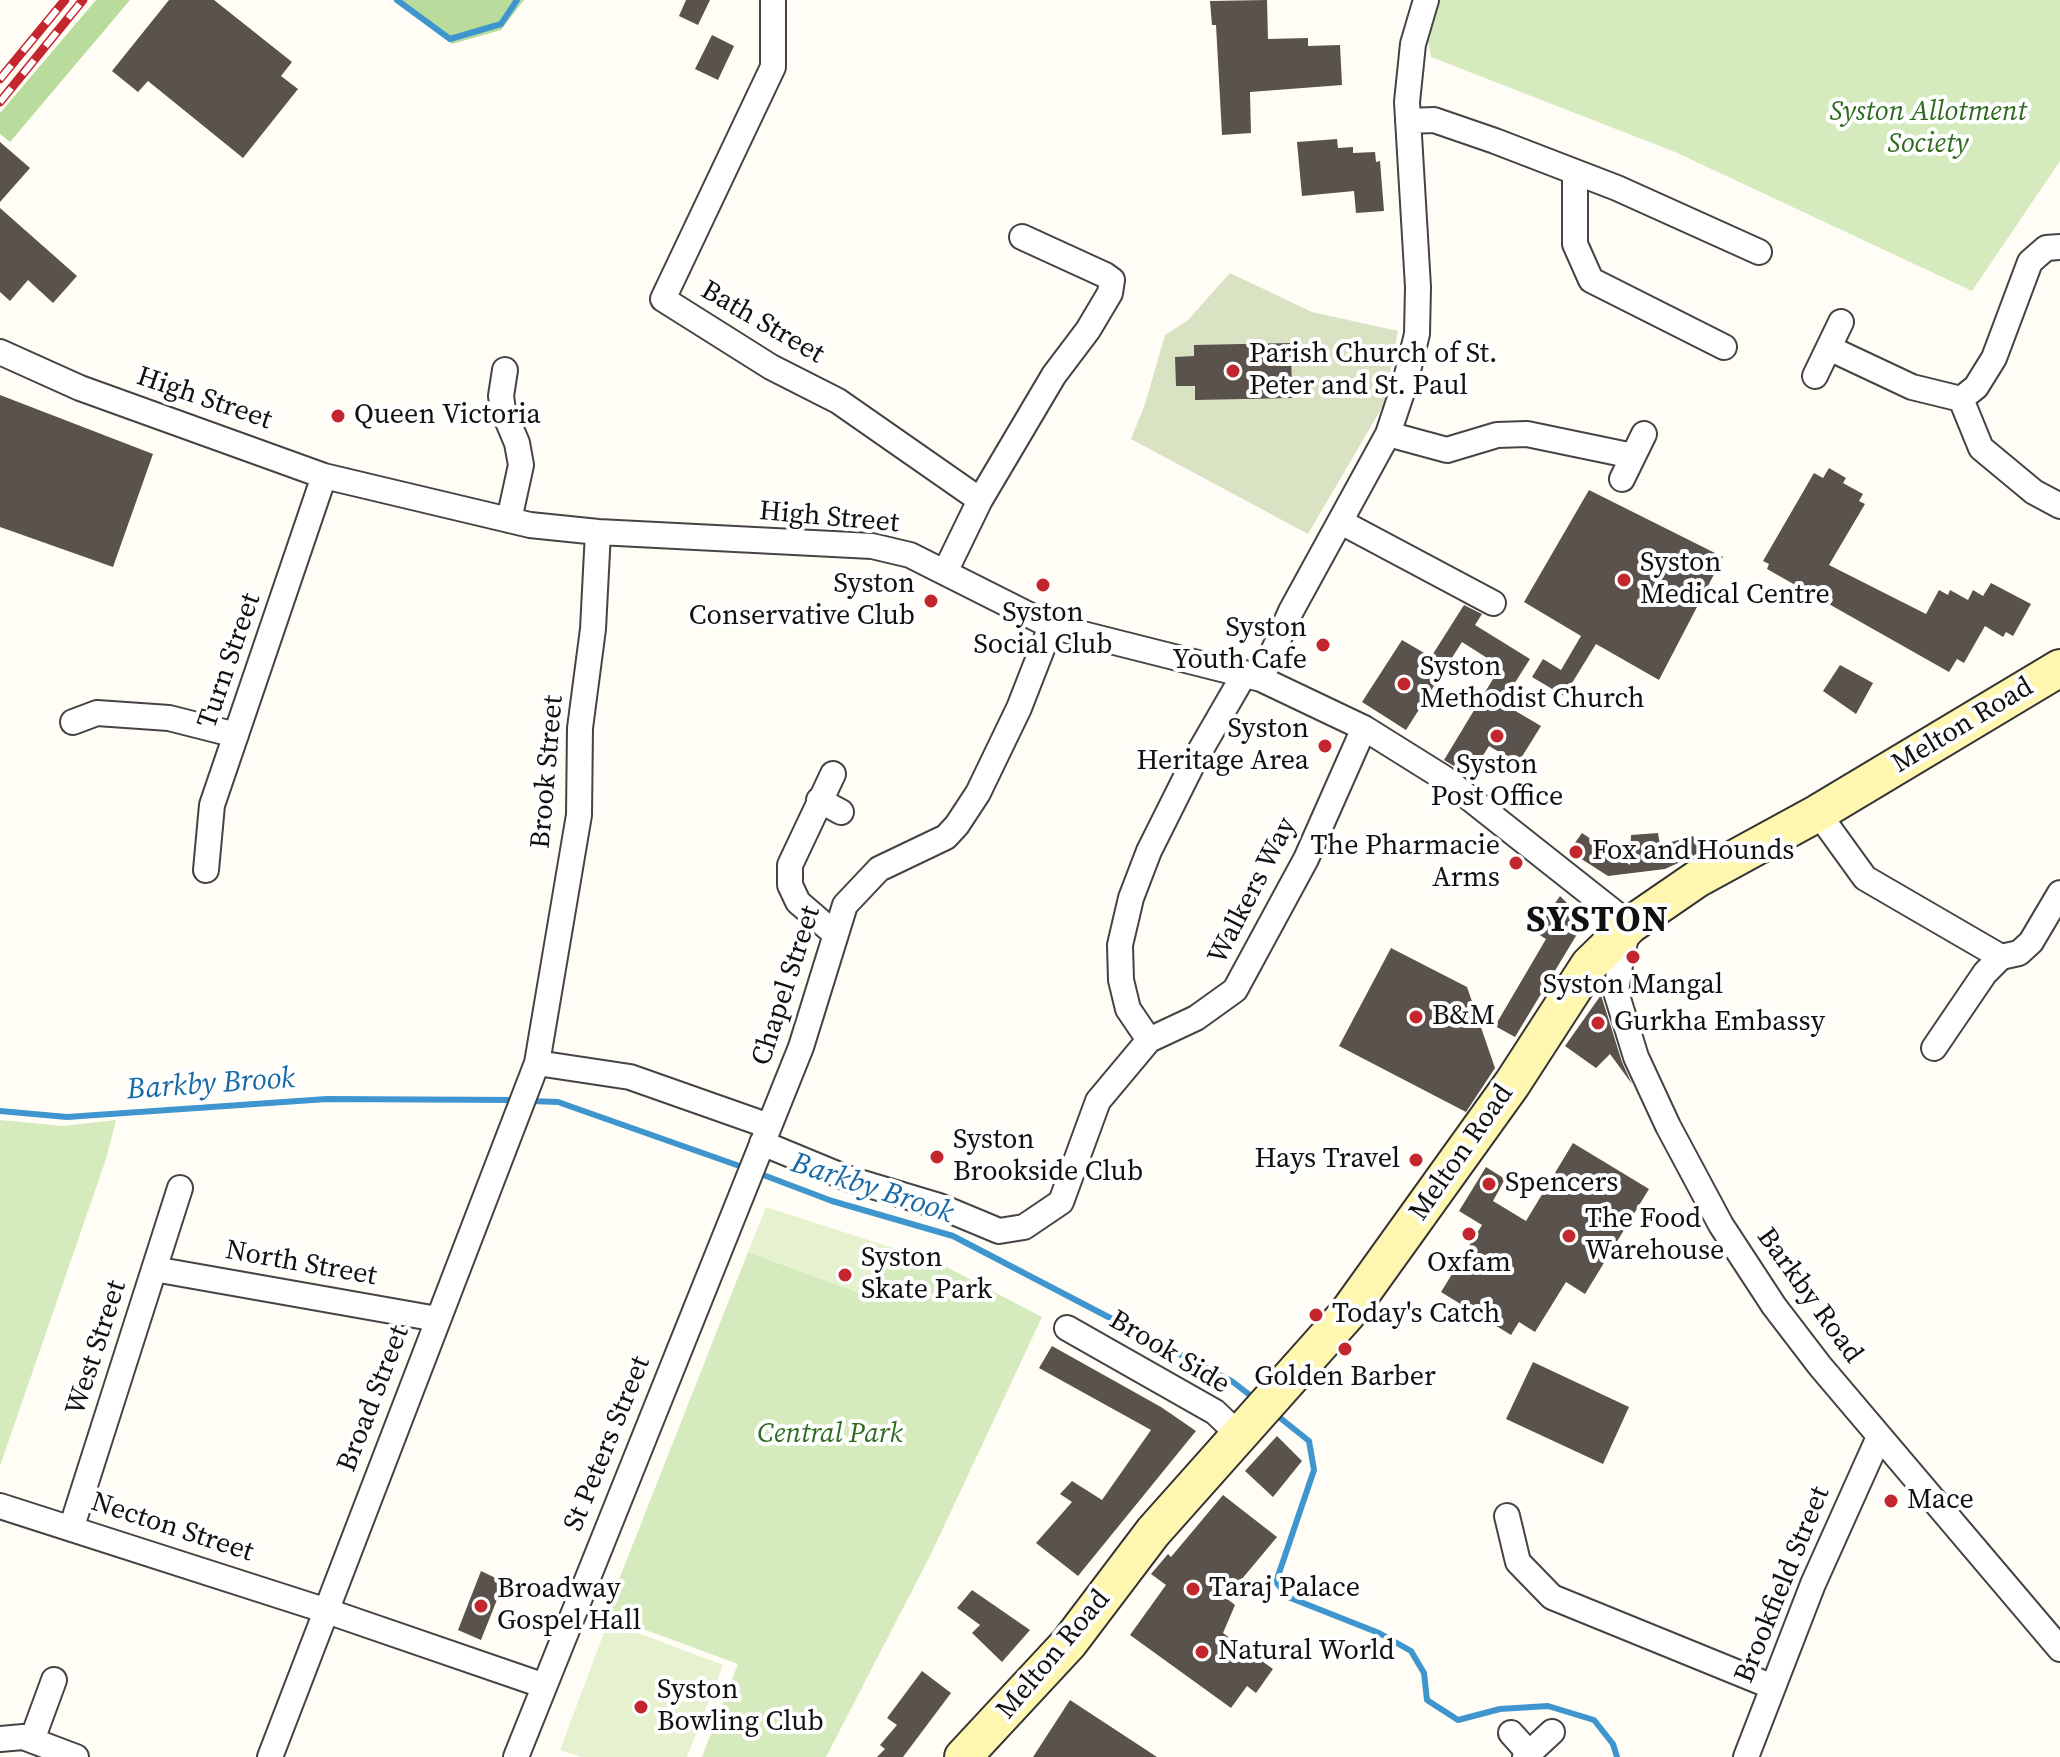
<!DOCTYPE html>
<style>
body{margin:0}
canvas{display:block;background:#fffdf5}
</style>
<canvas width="2060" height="1757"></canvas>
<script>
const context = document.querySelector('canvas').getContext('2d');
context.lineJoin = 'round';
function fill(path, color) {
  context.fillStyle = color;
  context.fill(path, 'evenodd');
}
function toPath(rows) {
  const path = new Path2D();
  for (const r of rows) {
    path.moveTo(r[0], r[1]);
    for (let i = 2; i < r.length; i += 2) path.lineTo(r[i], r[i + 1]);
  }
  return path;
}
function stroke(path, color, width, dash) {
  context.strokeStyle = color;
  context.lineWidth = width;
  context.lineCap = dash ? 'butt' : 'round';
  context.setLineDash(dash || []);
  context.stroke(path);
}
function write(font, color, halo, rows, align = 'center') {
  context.font = font + ' "Source Serif 4",serif';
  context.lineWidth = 8;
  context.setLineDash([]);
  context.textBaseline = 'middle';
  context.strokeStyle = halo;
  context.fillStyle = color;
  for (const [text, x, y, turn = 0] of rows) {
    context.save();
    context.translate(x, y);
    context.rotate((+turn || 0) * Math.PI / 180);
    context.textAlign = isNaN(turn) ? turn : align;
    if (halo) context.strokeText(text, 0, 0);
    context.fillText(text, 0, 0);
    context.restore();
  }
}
const green = toPath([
 [1437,0,2060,0,2060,161,1972,291,1675,152,1431,57,1427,36],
 [0,1120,63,1126,116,1120,106,1159,0,1466],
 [890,1247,933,1260,1042,1317,931,1554,826,1757,702,1757,738,1664,605,1615,748,1252,872,1297]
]);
const forest = toPath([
 [96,0,130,0,10,142,0,134,0,113],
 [396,0,524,0,501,30,452,44]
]);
const cemetery = toPath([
 [1230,273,1312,312,1398,331,1384,404,1308,534,1131,439,1145,404,1165,335,1187,321]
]);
const pitch = toPath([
 [766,1207,890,1247,873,1297,748,1252],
 [608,1622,723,1665,687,1757,581,1757,560,1750]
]);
const stream = toPath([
 [397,0,450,39,501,24,517,0],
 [531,1101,558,1102,748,1169],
 [0,1111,67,1117,327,1099,515,1100],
 [758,1173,832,1201,953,1236,1233,1382,1255,1399],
 [1274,1413,1309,1441,1314,1470,1276,1582,1288,1597,1379,1633,1411,1651,1424,1673,1427,1700,1458,1720,1500,1709,1548,1706,1594,1720,1613,1744,1617,1757]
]);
const building = toPath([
 [169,0,214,0,292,62,281,76,298,89,243,158,148,81,138,92,112,71],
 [686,0,710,0,698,25,679,16],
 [1267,0,1268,39,1308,38,1308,46,1340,45,1342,85,1250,92,1251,133,1222,135,1216,25,1212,25,1210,1],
 [712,35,734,46,718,80,695,69],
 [1337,139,1338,148,1353,147,1353,153,1375,152,1376,162,1380,161,1384,211,1356,213,1354,191,1302,196,1297,142],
 [0,142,30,168,0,202],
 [0,208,77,276,53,303,28,280,10,301,0,292],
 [1291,343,1292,398,1195,400,1195,386,1176,386,1175,357,1194,356,1194,345],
 [0,395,153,454,113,567,0,527],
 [1829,468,1846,478,1843,483,1863,494,1859,501,1865,504,1829,565,1926,614,1939,590,1948,595,1950,590,1968,600,1973,590,1983,596,1991,583,2031,604,2013,636,2006,632,2003,637,1985,626,1964,663,1957,659,1949,672,1767,569,1769,564,1763,561,1814,473,1823,478],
 [1589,490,1723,557,1659,680,1596,644,1564,696,1532,677,1543,659,1561,670,1581,636,1524,602],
 [1464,605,1482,614,1475,625,1530,659,1502,703,1541,726,1518,763,1489,746,1470,776,1444,760,1496,674,1490,671,1495,663,1462,642,1406,730,1362,702,1402,640,1431,657],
 [1840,665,1873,683,1856,714,1823,691],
 [1582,833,1630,865,1631,835,1658,833,1660,845,1693,836,1700,853,1665,869,1608,876,1569,851],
 [1560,896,1585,921,1515,1037,1495,1026,1546,939,1535,932],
 [1391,948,1467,987,1495,1068,1466,1112,1339,1046],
 [1601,995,1622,1062,1632,1084,1610,1054,1596,1068,1565,1046],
 [1573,1143,1649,1189,1585,1294,1566,1282,1535,1332,1519,1322,1511,1335,1441,1292,1482,1225,1459,1211,1486,1167,1505,1179,1493,1201,1526,1221],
 [1052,1346,1161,1407,1196,1431,1078,1576,1036,1543,1072,1502,1060,1494,1072,1481,1102,1500,1151,1430,1039,1368],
 [1533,1362,1629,1407,1603,1464,1506,1419],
 [1277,1436,1302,1461,1273,1497,1245,1471],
 [1223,1495,1277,1537,1226,1598,1235,1605,1223,1633,1273,1669,1256,1693,1247,1686,1231,1708,1130,1635,1166,1585,1151,1574,1168,1554,1171,1557],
 [481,1571,504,1582,481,1640,458,1630],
 [972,1590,1030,1630,1002,1662,972,1633,980,1625,957,1608],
 [922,1671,951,1693,903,1757,877,1757,885,1749,880,1745,897,1725,887,1718],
 [1070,1700,1157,1757,1033,1757]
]);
const street = toPath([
 [773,0,773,67,663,299,771,367,838,401,980,500],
 [1408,121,1434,120,1495,141,1617,188,1759,252],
 [1575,172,1575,244,1591,280,1724,347],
 [1829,348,1912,387,1961,399,1976,387,1994,358,2030,262,2046,248,2060,247],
 [0,352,80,388,324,476,530,525,598,532,872,546,910,555,1051,626,1261,679,1364,728,1444,778,1630,925,1622,952,1616,992,1636,1057,1668,1126,1721,1225,1774,1306,1820,1366,2060,1649],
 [505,370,501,396,503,410,517,443,521,465,509,520],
 [1815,376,1841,322],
 [1961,399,1981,448,2034,492,2060,506],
 [1388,434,1447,450,1497,435,1527,434,1633,456],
 [1622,479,1644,434],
 [1341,522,1493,603],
 [946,570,980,500,1054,375,1088,330,1110,293,1112,280,1105,275,1022,237],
 [1261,679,1291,611,1388,434,1405,383,1417,334,1418,287,1407,102,1413,44,1426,0],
 [73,722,97,713,169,718,236,735],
 [833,774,790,865,790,885,798,902,835,934],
 [819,800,841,812],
 [1818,813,1865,878,2001,957,2019,953,2031,942,2060,893],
 [206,870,212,805,324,476],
 [1149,1040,1196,1018,1235,990,1306,859,1364,728],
 [1934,1048,1985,973,2001,957],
 [537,1063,630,1077,769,1126],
 [762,1143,849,1179,939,1206,999,1231,1024,1227,1061,1202,1098,1101,1149,1040,1128,1009,1121,980,1120,945,1131,898,1149,851,1193,763,1245,673],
 [154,1269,437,1319],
 [1067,1328,1215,1412,1238,1434],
 [0,1506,324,1610,542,1685],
 [1507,1516,1518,1562,1552,1597,1773,1687],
 [72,1526,180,1188],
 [1511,1733,1529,1753],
 [0,1739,23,1737,76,1757],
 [32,1740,54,1680],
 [270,1757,537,1063,579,815,580,728,593,629,598,532],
 [516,1757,801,1047,845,905,879,869,946,837,957,825,978,793,1019,708,1051,626],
 [1525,1757,1552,1732],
 [1746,1757,1813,1584,1879,1437]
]);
const secondary = toPath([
 [963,1757,1069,1643,1153,1532,1347,1314,1512,1084,1589,965,1630,925,1697,879,1818,813,2060,668]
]);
const rail = toPath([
 [0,79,65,0],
 [0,102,83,0]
]);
const markers = [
 [1233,371,8,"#c4262e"],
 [338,416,8,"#c4262e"],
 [1624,580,8,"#c4262e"],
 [1043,585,8,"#c4262e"],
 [931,601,8,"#c4262e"],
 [1323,645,8,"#c4262e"],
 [1404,684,8,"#c4262e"],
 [1497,736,8,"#c4262e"],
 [1325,746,8,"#c4262e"],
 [1576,852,8,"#c4262e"],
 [1516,863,8,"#c4262e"],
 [1633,957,8,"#c4262e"],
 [1416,1017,8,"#c4262e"],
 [1598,1023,8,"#c4262e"],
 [937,1157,8,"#c4262e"],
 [1416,1160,8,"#c4262e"],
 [1489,1184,8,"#c4262e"],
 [1469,1234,8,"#c4262e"],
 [1569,1236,8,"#c4262e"],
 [845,1275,8,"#c4262e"],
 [1316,1315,8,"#c4262e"],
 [1345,1349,8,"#c4262e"],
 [1891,1501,8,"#c4262e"],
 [1193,1589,8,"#c4262e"],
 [481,1606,8,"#c4262e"],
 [1202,1652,8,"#c4262e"],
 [641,1707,8,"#c4262e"]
];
const parkNames = [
 ["Syston Allotment",1928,113],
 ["Society",1928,145],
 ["Central Park",830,1435]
];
const streetNames = [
 ["Bath Street",762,323,30],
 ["High Street",204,399,19],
 ["High Street",829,518,5],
 ["Turn Street",230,661,-71],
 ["Melton Road",1963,726,-31],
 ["Brook Street",548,772,-85],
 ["Walkers Way",1253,891,-63],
 ["Chapel Street",787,986,-72],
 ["Melton Road",1462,1153,-55],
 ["North Street",301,1264,10],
 ["Barkby Road",1809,1296,54],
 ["West Street",97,1348,-72],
 ["Brook Side",1169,1353,31],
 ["Broad Street",374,1399,-69],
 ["St Peters Street",608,1444,-68],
 ["Necton Street",172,1528,18],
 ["Brookfield Street",1783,1585,-68],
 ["Melton Road",1054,1655,-50]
];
const poiNames = [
 ["Parish Church of St.",1249,355],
 ["Peter and St. Paul",1249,387],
 ["Queen Victoria",354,416],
 ["Syston",1640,564],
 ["Medical Centre",1640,596],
 ["Syston",915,585,"right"],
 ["Conservative Club",915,617,"right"],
 ["Syston",1043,614,"center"],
 ["Social Club",1043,646,"center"],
 ["Syston",1307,629,"right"],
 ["Youth Cafe",1307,661,"right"],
 ["Syston",1420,668],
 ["Methodist Church",1420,700],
 ["Syston",1309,730,"right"],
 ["Heritage Area",1309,762,"right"],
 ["Syston",1497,766,"center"],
 ["Post Office",1497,798,"center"],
 ["The Pharmacie",1500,847,"right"],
 ["Arms",1500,879,"right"],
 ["Fox and Hounds",1592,852],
 ["Syston Mangal",1633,986,"center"],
 ["B&M",1432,1017],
 ["Gurkha Embassy",1614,1023],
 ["Syston",953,1141],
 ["Brookside Club",953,1173],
 ["Hays Travel",1400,1160,"right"],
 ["Spencers",1505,1184],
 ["The Food",1585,1220],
 ["Warehouse",1585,1252],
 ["Syston",861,1259],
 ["Skate Park",861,1291],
 ["Oxfam",1469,1264,"center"],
 ["Today's Catch",1332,1315],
 ["Golden Barber",1345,1378,"center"],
 ["Mace",1907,1501],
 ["Taraj Palace",1209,1589],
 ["Broadway",497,1590],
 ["Gospel Hall",497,1622],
 ["Natural World",1218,1652],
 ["Syston",657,1691],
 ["Bowling Club",657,1723]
];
const waterNames = [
 ["Barkby Brook",211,1085,-4],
 ["Barkby Brook",872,1189,18]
];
const districtNames = [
 ["SYSTON",1598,922]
];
fill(green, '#d5ebbd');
fill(forest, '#b9dc9c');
fill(cemetery, '#d9e3c4');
fill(pitch, '#e6f2cf');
stroke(stream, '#3f96cf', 6);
fill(building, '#5a524d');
stroke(street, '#444', 28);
stroke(secondary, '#333', 40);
stroke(street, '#fff', 24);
stroke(secondary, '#fff6b0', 36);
stroke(rail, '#c4262e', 9);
stroke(rail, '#fff', 6, [18]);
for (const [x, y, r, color] of markers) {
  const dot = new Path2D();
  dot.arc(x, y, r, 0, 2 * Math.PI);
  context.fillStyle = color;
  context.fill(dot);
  stroke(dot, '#fff', 3);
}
write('italic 28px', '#2f6b1f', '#fff', parkNames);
write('28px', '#111', '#fff', streetNames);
write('28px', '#111', '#fff', poiNames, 'left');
write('italic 30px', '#1768a6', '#fff', waterNames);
context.letterSpacing = '2px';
write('bold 36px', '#111', '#fff', districtNames);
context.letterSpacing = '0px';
</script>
